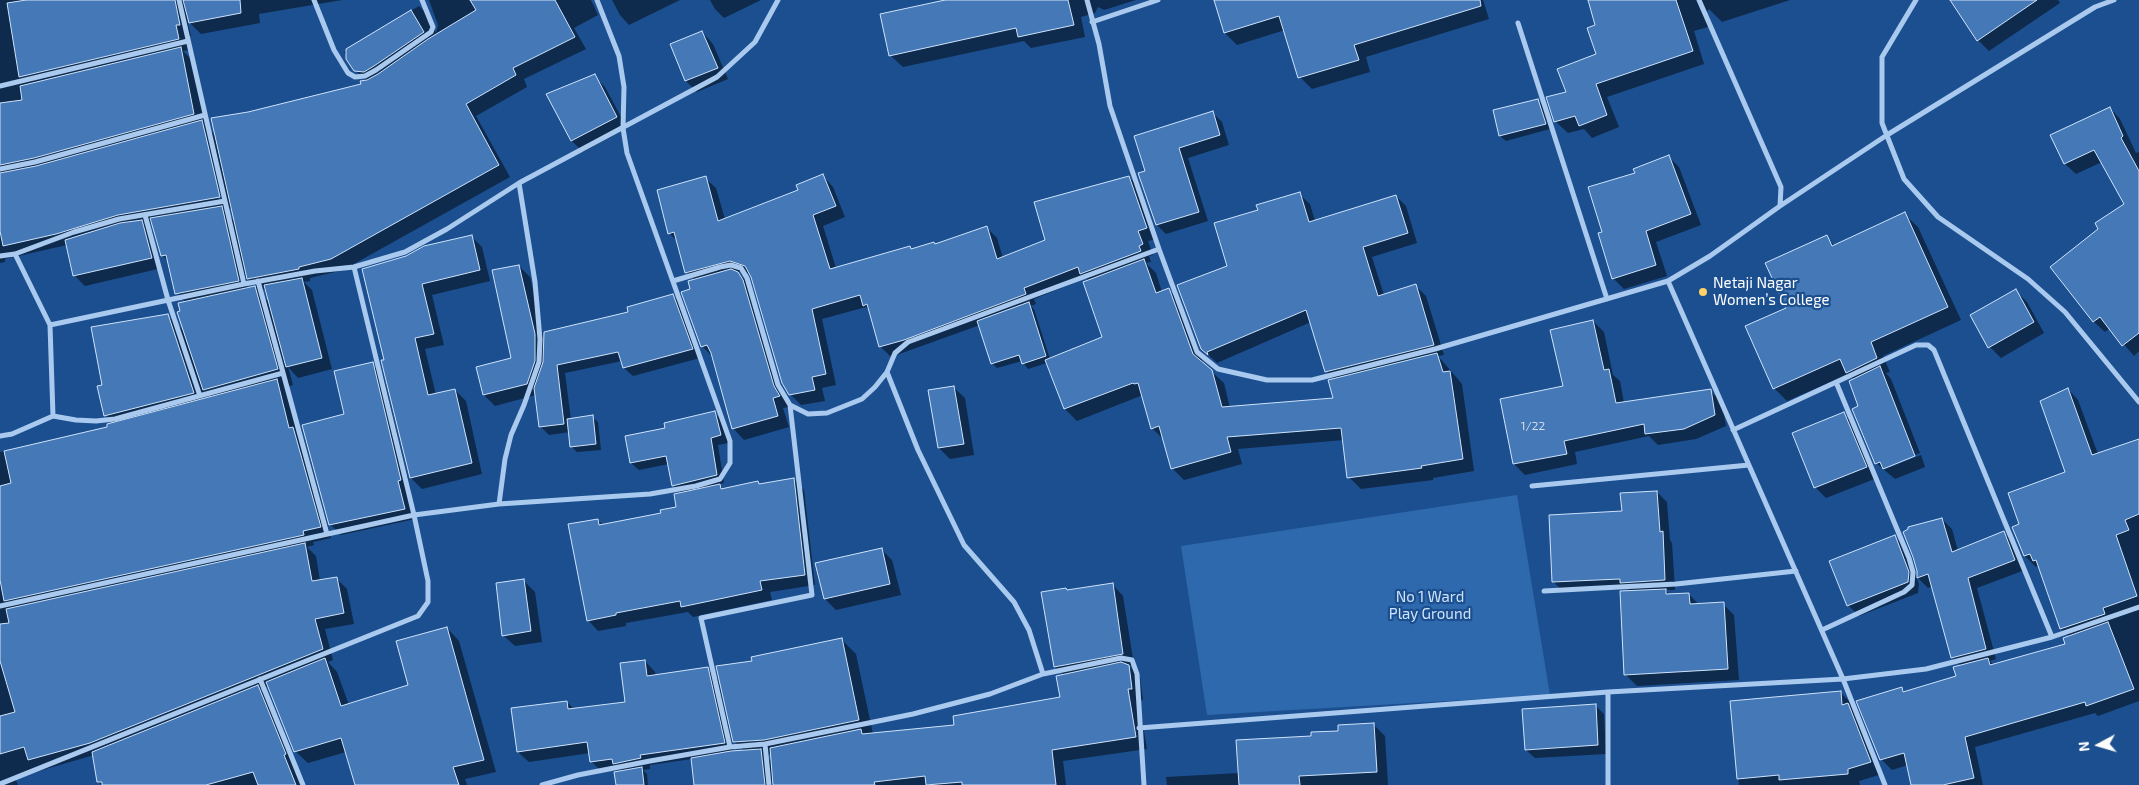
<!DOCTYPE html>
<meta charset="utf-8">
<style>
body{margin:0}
#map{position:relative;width:2139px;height:785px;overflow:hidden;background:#1b4f8f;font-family:"Exo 2",sans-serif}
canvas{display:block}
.north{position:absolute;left:2074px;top:720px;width:50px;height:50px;-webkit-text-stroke:4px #1b4f8f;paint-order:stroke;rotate:264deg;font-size:14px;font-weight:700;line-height:20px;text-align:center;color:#fff}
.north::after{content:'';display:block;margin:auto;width:18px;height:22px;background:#fff;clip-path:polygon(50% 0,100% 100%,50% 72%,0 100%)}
</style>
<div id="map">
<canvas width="2139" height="785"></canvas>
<div class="north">N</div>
</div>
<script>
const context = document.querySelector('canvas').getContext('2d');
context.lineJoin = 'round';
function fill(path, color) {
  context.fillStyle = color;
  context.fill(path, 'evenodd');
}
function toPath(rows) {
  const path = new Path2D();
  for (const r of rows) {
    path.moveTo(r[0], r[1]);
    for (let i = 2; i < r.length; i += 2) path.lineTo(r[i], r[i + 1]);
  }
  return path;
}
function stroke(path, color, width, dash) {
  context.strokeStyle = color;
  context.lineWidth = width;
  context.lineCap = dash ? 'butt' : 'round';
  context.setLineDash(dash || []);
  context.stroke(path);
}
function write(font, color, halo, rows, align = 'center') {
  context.font = font + ' "Exo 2",sans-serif';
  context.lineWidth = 4.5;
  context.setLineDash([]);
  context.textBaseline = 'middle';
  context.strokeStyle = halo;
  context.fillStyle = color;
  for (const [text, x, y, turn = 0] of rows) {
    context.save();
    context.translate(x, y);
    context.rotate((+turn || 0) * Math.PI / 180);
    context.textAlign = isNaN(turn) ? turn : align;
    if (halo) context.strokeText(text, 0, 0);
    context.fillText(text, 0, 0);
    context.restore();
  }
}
const green = toPath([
 [1517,495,1550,695,1207,715,1181,546]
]);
const shadow = toPath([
 [0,0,342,0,259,14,260,23,201,34,187,20,191,36,187,36,190,50,183,51,192,60,205,125,216,136,248,113,363,85,366,81,357,72,344,52,419,6,430,17,436,33,438,25,429,0,591,0,598,15,574,28,586,49,524,79,527,87,476,116,510,177,343,270,310,278,310,281,304,282,312,290,332,369,298,378,288,367,293,385,284,388,288,391,304,439,331,538,313,542,314,545,307,547,316,556,320,581,336,578,347,589,354,624,325,629,333,660,328,662,337,672,349,705,410,685,447,628,459,641,496,772,465,779,467,785,357,785,346,752,308,763,295,751,269,686,260,689,268,697,301,785,102,785,98,782,94,755,15,778,18,785,0,785,0,452,109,428,114,424,106,415,104,386,167,315,185,332,181,312,185,302,177,293,169,262,162,255,153,222,144,223,152,232,162,268,85,286,74,275,67,245,5,259,5,262,0,263],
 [204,134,206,134,222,203,220,204],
 [232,208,235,222,224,210],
 [245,275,257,287,248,289],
 [266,289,270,303,257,291],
 [206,392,212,398,208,399],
 [612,0,680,0,629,25,620,15],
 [710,0,761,0,724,18,715,9],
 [950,0,1136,0,1104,10,1098,7,1095,13,1081,17,1085,37,1031,48,1024,41,903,67,890,55],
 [1215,0,1483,0,1489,19,1366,57,1370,72,1312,89,1300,77,1285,30,1237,45,1225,33],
 [1589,0,1790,0,1722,22,1709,9,1706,13,1711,26,1694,31,1704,64,1607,97,1619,127,1592,138,1584,129,1568,133,1555,121,1567,93,1597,54,1596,26],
 [1961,0,2058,0,2060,3,1989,51,1978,40],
 [702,32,713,44,728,79,697,92,686,81,672,45],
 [594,76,605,87,627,128,583,152,572,141,548,95],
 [1538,100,1543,106,1550,129,1506,141,1500,136,1495,111],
 [2110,108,2120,119,2136,153,2139,152,2139,351,2134,356,2110,328,2105,332,2094,322,2052,267,2100,229,2125,205,2102,162,2076,174,2065,164,2052,136],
 [1212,112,1222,122,1229,145,1188,158,1208,221,1166,234,1157,225,1147,172],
 [1668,156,1679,167,1701,225,1656,242,1667,276,1624,289,1613,278,1603,233,1636,173],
 [823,176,833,187,845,217,823,226,836,268,910,248,913,250,935,245,986,227,997,238,1003,258,1046,241,1129,177,1140,188,1157,239,1148,241,1153,255,1149,256,1151,262,1146,263,1156,273,1162,292,1168,290,1181,302,1204,365,1224,383,1230,408,1335,399,1335,380,1326,371,1311,322,1217,363,1202,349,1229,267,1259,211,1299,194,1310,204,1315,221,1396,196,1406,206,1417,243,1372,257,1384,295,1415,285,1426,296,1444,355,1438,356,1462,384,1474,471,1433,478,1433,480,1361,489,1349,477,1344,440,1238,449,1242,464,1184,480,1172,468,1164,440,1152,428,1143,395,1077,421,1065,409,1047,363,1028,369,1022,361,997,368,992,363,980,325,891,357,880,346,871,312,866,307,822,319,836,385,822,388,825,401,801,405,790,394,751,274,742,271,737,272,749,284,785,399,790,407,783,408,789,427,744,440,733,428,712,356,702,346,692,290,695,280,686,272,678,242,669,233,705,178,716,188,725,219,800,191],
 [1086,278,1089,281,1103,338,1050,359,1034,309,1031,306,1036,304,1034,299],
 [1904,214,1918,227,1961,320,1883,356,1890,372,1886,373,1891,379,1920,453,1884,467,1885,469,1921,455,1925,467,1895,479,1876,463,1854,380,1849,374,1787,401,1774,388,1787,309,1826,237,1835,246],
 [471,236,482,247,490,281,432,295,444,345,425,349,436,395,455,390,466,401,482,474,422,489,411,478,386,361,364,270],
 [519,266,530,277,544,340,630,313,673,296,681,304,700,358,633,376,624,368,622,361,565,373,571,420,592,417,598,422,601,450,577,452,572,447,570,432,549,435,540,426,536,395,495,406,484,395,513,359],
 [2016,291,2027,302,2044,333,2001,358,1990,347],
 [1593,321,1604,332,1613,375,1620,381,1624,403,1710,391,1722,402,1726,426,1696,439,1658,445,1649,436,1575,452,1577,464,1525,475,1514,464,1565,387],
 [372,364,383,375,411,491,408,492,415,519,341,535,330,524,346,415],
 [953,387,965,398,974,455,950,459,939,448,930,391],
 [2068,389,2078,400,2098,454,2139,439,2139,701,2098,716,2095,713,1975,747,1983,785,1912,785,1908,765,1892,770,1881,759,1902,689,1905,692,1958,677,1961,666,1952,657,1933,586,1928,588,1918,578,1919,571,1942,519,1952,529,1958,551,2003,532,2013,542,2025,570,1977,588,1996,659,1990,661,1994,665,2067,645,2070,637,2061,629,2039,565,2036,567,2025,556,2021,525,2066,473],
 [714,413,722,420,728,443,718,445,724,483,719,484,724,490,758,483,760,485,794,479,804,490,815,585,770,592,772,600,693,617,688,612,626,623,626,626,598,631,588,620,598,520,603,525,662,514,678,508,682,494,673,485,669,464,639,470,631,463,666,429],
 [1843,414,1855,425,1877,478,1826,498,1815,487],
 [1657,492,1667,502,1670,540,1672,543,1675,590,1666,590,1670,595,1689,594,1699,605,1723,604,1734,615,1739,680,1637,686,1626,675,1631,592,1628,589,1563,592,1553,581,1623,513],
 [1894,536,1905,547,1919,584,1918,593,1859,616,1848,605],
 [881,549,892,560,901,595,836,610,825,599,817,564],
 [524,581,535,592,542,642,515,646,503,635],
 [1112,584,1123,596,1134,665,1129,666,1140,677,1143,700,1139,701,1147,749,1063,761,1066,785,696,785,692,759,650,765,650,769,643,770,647,774,648,785,617,785,623,772,620,770,602,772,591,761,590,753,529,762,518,752,513,709,567,702,575,710,627,704,645,661,655,672,656,676,707,669,718,679,734,752,744,751,735,742,754,662,841,639,856,654,873,734,956,726,1061,698,1064,675,1055,667,1066,589,1069,591],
 [772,754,772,762,765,755],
 [1840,692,1852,704,1882,774,1859,781,1860,785,1739,785,1731,702],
 [1595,705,1604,714,1606,754,1535,758,1526,750],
 [1373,724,1385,736,1388,785,1167,785,1166,777,1239,773,1312,737]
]);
const building = toPath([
 [26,0,175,0,180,25,176,25,179,39,19,77,7,3,26,0],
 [183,0,240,0,241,13,189,23,183,0],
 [470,0,555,0,575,37,513,68,516,75,466,104,499,165,331,259,299,267,299,269,247,279,211,118,248,112,361,84,360,81,367,80,378,74,428,39,476,10,470,0],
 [945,0,1068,0,1074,25,1018,37,1016,28,889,56,880,14,945,0],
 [1214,0,1480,0,1481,6,1354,45,1359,60,1298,78,1279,16,1224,33,1214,0],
 [1588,0,1676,0,1693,51,1596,84,1607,115,1579,126,1575,116,1554,122,1546,97,1566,92,1557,69,1596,54,1587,28,1595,25,1588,0],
 [1950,0,2037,0,1977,41,1950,0],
 [411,10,424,32,374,66,364,72,354,71,346,59,346,49,411,10],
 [702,31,718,68,685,81,670,44,702,31],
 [181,47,194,114,34,158,0,165,0,103,22,100,20,86,181,47],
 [595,74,617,117,571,141,546,94,595,74],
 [1538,99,1546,124,1499,136,1493,110,1538,99],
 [2110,107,2123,136,2121,138,2139,171,2139,333,2122,346,2100,317,2093,322,2050,267,2098,229,2095,223,2124,204,2094,150,2064,164,2050,135,2110,107],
 [1213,111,1220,135,1179,148,1199,212,1156,225,1138,173,1145,171,1134,136,1213,111],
 [202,120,220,197,118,215,56,234,3,246,0,231,0,173,36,166,202,120],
 [1669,155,1691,214,1646,231,1656,265,1612,279,1598,233,1602,232,1588,187,1635,173,1633,169,1669,155],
 [823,174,836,206,813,215,830,269,910,246,911,249,934,242,935,244,987,226,997,259,1045,240,1034,202,1129,176,1147,228,1138,231,1143,244,1139,246,1141,251,1080,274,1078,267,1024,288,1026,294,904,340,879,347,867,304,863,306,860,295,812,309,826,374,812,377,815,390,789,395,782,383,751,277,745,266,730,261,685,273,674,232,668,234,657,190,706,176,718,221,798,190,796,185,823,174],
 [1300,192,1309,222,1396,195,1408,233,1363,247,1378,296,1416,284,1434,345,1325,372,1306,310,1207,352,1208,355,1201,349,1177,285,1227,266,1214,223,1258,210,1256,205,1300,192],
 [222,206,239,281,175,294,166,255,161,256,150,218,222,206],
 [1905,212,1948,307,1871,342,1877,358,1846,373,1840,359,1773,389,1745,326,1786,308,1765,263,1827,235,1832,246,1905,212],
 [142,220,152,258,73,276,65,240,120,223,142,220],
 [472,235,480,270,422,284,434,334,415,338,428,395,455,389,472,463,410,478,381,360,384,360,362,269,406,256,424,246,472,235],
 [1144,259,1156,293,1169,288,1193,354,1212,370,1222,407,1333,398,1328,380,1437,353,1443,372,1450,371,1463,459,1421,466,1422,468,1347,478,1341,428,1227,437,1231,452,1171,469,1159,426,1151,429,1138,383,1134,384,1133,383,1064,409,1045,360,1102,337,1083,282,1144,259],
 [519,265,535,334,535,361,527,384,483,395,476,367,511,358,492,270,519,265],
 [731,269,738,272,743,280,774,386,780,396,773,398,778,416,732,429,711,353,707,345,701,347,681,292,690,289,688,281,731,269],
 [302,278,322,358,286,367,264,285,302,278],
 [255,286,278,369,203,390,177,312,180,311,178,303,255,286],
 [2016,289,2034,322,1988,348,1970,315,2016,289],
 [673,294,693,349,623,368,618,352,557,365,564,424,539,427,534,388,543,362,544,332,628,312,627,307,673,294],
 [1029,302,1046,356,1022,364,1019,355,991,364,977,321,1029,302],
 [168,314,194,393,104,416,97,386,102,385,91,327,168,314],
 [1593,320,1604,370,1609,369,1616,403,1711,389,1715,415,1684,429,1645,434,1644,424,1564,441,1567,454,1513,464,1500,399,1563,386,1550,330,1593,320],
 [373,362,401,480,398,481,405,509,329,525,302,425,344,414,334,371,373,362],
 [1880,366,1915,456,1883,469,1880,462,1875,464,1852,409,1858,406,1849,381,1880,366],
 [277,379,289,428,293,427,321,527,303,531,304,535,4,601,0,580,0,486,11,483,4,451,107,427,107,424,277,379],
 [954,386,964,444,938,448,928,390,954,386],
 [2068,388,2092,455,2139,439,2139,514,2125,520,2129,530,2116,535,2137,596,2103,608,2105,614,2060,629,2036,560,2033,561,2030,554,2024,556,2012,527,2019,524,2008,493,2065,472,2040,401,2068,388],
 [715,411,721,435,711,438,717,475,672,486,666,456,630,463,625,436,665,428,664,423,715,411],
 [1844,412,1867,467,1814,488,1792,433,1844,412],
 [593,415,596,444,570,447,567,419,593,415],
 [794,478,805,575,760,581,762,590,681,607,680,601,616,613,616,615,587,621,568,524,598,519,599,525,661,513,660,510,676,507,674,494,720,484,721,489,758,481,759,484,794,478],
 [1657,491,1660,532,1663,531,1665,580,1620,583,1620,579,1552,582,1549,515,1622,511,1620,493,1657,491],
 [1942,518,1952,552,2004,531,2015,560,1968,578,1986,649,1951,658,1928,574,1917,578,1917,571,1913,557,1903,532,1908,529,1908,527,1942,518],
 [1895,535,1909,572,1908,582,1847,606,1829,561,1895,535],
 [305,543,312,581,337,577,344,613,315,619,323,649,90,743,28,760,24,747,0,754,0,716,15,712,0,661,0,624,9,623,6,609,305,543],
 [882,548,890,584,824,599,815,563,882,548],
 [524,579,531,631,502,636,496,583,524,579],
 [1113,583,1123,654,1054,667,1041,592,1066,588,1067,590,1113,583],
 [1666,589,1666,594,1689,593,1690,604,1724,602,1728,669,1624,675,1620,591,1666,589],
 [2108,622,2134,689,2086,706,2085,702,1965,737,1974,778,1943,785,1911,785,1904,753,1880,760,1856,701,1902,687,1903,692,1956,676,1953,667,1988,658,1990,665,2065,644,2063,638,2108,622],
 [447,627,484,760,453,767,459,785,355,785,341,738,294,752,266,682,325,658,341,706,408,685,396,641,447,627],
 [842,638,859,720,764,740,733,742,716,666,752,661,751,657,842,638],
 [645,660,647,676,708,667,725,743,640,755,641,758,613,764,612,759,590,762,587,742,517,752,511,708,567,701,568,709,625,702,620,663,645,660],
 [1121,662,1129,665,1132,689,1128,689,1136,737,1052,750,1056,785,962,785,962,782,926,785,925,776,874,782,875,785,773,785,770,748,861,729,862,734,954,725,953,716,1060,697,1056,676,1121,662],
 [258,685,286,754,284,755,296,785,258,785,253,772,206,785,102,785,102,782,97,782,92,752,258,685],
 [1841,691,1842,705,1848,703,1871,762,1848,769,1848,774,1779,780,1779,775,1737,779,1730,701,1841,691],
 [1596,704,1598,745,1525,750,1522,709,1596,704],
 [1374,723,1377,772,1299,776,1300,785,1239,785,1236,740,1311,736,1311,732,1338,731,1338,725,1374,723],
 [761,749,765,785,694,785,691,758,731,751,761,749],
 [642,767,644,785,616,785,614,772,642,767]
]);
const street = toPath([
 [179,0,244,284],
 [314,0,334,50,348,73,355,77,365,76,376,70,431,32,433,27,422,0],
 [1087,0,1099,44,1110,106,1159,249,1197,352,1218,369,1267,380,1312,380,1435,349,1668,281,1710,256,1780,206,1781,187,1699,0],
 [1916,0,1882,57,1882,123,1904,179,1938,217,2028,279,2065,312,2139,402],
 [1092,22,1158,0],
 [1518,23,1607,299],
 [0,86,188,41],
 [0,169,35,162,205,115],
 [1780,206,1887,135,2095,7,2114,0],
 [145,215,168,300,200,396],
 [15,254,74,232,119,219,225,201],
 [0,256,15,254,50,325,53,416,12,434,0,436],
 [258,281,327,534],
 [673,281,720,267,731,265,741,268,747,278,778,385,790,405,808,414,827,413,862,399,875,387,887,372,895,353,908,342,1159,249],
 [1668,281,1843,679,1885,785],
 [50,325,244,284,315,271,354,267,405,252,447,229,519,183,717,77,755,42,778,0],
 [887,372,918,450,964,545,1014,602,1029,630,1043,674],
 [53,416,76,420,96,421,115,419,283,373],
 [1733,430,1916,345,1928,345,1934,350,2052,637],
 [1532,486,1749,465],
 [499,504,505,459,511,435,524,405,539,362,540,339,535,282,519,183],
 [1544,591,1676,584,1796,571],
 [0,606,414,515,499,504,650,494,696,486,720,479,730,463,730,441,627,153,623,128,624,87,619,56,597,0],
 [1822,630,1904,592,1912,585,1913,572,1909,558,1836,382],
 [260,679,303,785],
 [1608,692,1608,785],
 [1139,728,1608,692,1843,679,1926,669,2052,637,2139,607],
 [765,744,769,785],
 [730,747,701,618,812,595,790,405],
 [0,784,418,616,428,602,428,581,414,515,354,267],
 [542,785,578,775,650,761,730,747,765,744,913,714,990,694,1043,674,1121,658,1132,660,1137,674,1144,785]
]);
const markers = [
 [1703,292,5,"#ffd166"]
];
const numberNames = [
 ["1/22",1533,426]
];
const poiNames = [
 ["Netaji Nagar",1713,283],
 ["Women’s College",1713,300]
];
const parkNames = [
 ["No 1 Ward",1430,597],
 ["Play Ground",1430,614]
];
fill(green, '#2e69ad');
fill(shadow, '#0007');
fill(building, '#4478b7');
stroke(building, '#cfe3fa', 1);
stroke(street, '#a9c9ee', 5);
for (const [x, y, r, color] of markers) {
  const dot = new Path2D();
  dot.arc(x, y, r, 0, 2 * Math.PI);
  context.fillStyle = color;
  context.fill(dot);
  stroke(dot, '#1b4f8f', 2);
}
write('12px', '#d0dded', null, numberNames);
write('15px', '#fff', '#1b4f8f', poiNames, 'left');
write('15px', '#cfe3fa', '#1b4f8f', parkNames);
</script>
